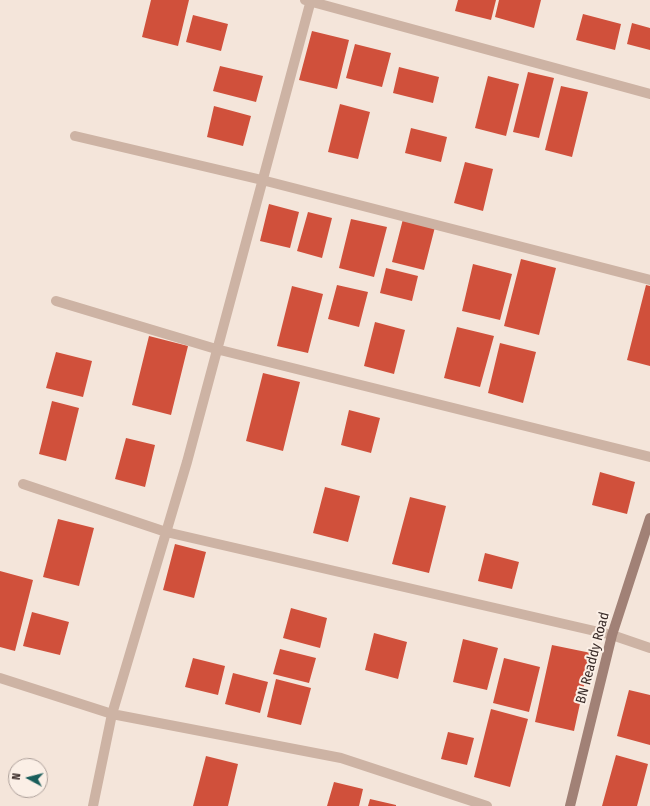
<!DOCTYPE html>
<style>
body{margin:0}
#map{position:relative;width:650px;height:806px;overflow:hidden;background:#f4e5da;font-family:"Fira Sans Condensed",sans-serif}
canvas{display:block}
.north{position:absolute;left:8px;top:758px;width:40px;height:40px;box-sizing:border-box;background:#fbefe6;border:1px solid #ada09a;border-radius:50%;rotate:277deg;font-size:11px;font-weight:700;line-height:16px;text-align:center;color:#382a27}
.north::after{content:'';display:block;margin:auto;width:14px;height:18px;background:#195d5a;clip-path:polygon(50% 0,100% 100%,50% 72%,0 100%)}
</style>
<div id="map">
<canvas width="650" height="806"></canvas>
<div class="north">N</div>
</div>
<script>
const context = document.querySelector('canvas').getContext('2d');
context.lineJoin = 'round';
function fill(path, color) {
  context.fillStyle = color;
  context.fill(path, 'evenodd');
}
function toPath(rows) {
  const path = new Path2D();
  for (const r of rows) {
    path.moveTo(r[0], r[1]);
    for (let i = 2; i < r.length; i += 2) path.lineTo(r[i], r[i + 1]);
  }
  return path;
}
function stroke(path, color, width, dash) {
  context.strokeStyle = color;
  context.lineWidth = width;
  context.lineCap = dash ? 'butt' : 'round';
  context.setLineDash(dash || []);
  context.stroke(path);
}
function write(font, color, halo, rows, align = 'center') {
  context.font = font + ' "Fira Sans Condensed",sans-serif';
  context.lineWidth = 4;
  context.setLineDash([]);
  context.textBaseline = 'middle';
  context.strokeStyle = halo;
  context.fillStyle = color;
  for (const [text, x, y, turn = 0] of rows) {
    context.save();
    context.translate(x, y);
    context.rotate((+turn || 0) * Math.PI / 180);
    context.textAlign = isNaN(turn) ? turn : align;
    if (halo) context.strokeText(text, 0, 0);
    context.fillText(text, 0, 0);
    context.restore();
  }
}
const building = toPath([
 [151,0,189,0,178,46,142,37],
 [458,0,496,0,491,20,455,11],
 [499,0,541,0,534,28,495,17],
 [583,14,621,24,615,50,576,40],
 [193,15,228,24,221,51,186,42],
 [632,23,650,28,650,50,627,44],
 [312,31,349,40,337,89,299,80],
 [355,44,391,53,382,87,346,78],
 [220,66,263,76,256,102,213,91],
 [399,67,439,77,433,103,393,93],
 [528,72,554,78,539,138,513,132],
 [488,76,519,84,506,136,475,128],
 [561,86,588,92,572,157,545,150],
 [340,104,370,112,358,159,328,152],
 [214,106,251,116,243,146,207,137],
 [411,128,447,137,441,162,405,153],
 [465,162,493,169,483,211,454,203],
 [269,204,299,212,290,248,260,241],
 [308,212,332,218,322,258,297,251],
 [351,219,387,227,374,277,339,268],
 [403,219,435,227,424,270,392,262],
 [521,259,556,268,539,335,504,326],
 [473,264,512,274,500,320,462,311],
 [386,268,418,276,412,301,380,293],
 [337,285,368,292,359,327,328,319],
 [646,285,650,286,650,366,627,360],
 [292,286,323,294,308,353,277,346],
 [375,322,405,330,394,374,364,366],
 [457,327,494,336,480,387,444,378],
 [149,336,188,346,171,415,132,405],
 [500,343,536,352,523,403,488,393],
 [56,352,92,361,83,397,46,388],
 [263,373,300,382,283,451,246,441],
 [52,401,79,408,66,461,39,454],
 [349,410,380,418,371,453,341,445],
 [126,438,155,445,145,487,115,479],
 [600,472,635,482,627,514,592,505],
 [325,487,360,496,348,542,313,533],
 [410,497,446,506,429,573,392,564],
 [58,519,94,528,79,586,43,577],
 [175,544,206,552,194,598,163,590],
 [485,553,519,562,512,589,478,581],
 [0,571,33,580,15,651,0,647],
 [291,608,327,618,320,648,283,638],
 [32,612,69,622,60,655,23,646],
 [374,633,407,642,398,679,365,670],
 [463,639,498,648,487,690,453,682],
 [552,645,591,653,574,731,535,722],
 [280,649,316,658,309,683,273,674],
 [193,658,225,666,218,695,185,687],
 [504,658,540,667,529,712,493,703],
 [233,673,268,682,260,713,225,704],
 [276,679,311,688,301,725,267,717],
 [629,690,650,695,650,745,617,736],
 [491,709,528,719,510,787,474,777],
 [448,732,474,738,467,765,441,759],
 [616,755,648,764,637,806,602,806],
 [206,756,238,764,228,806,193,806],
 [334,782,363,789,359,806,327,806],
 [370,799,396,805,396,806,368,806]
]);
const street = toPath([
 [305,0,650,94],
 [75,136,262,180,650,280],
 [56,301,216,349,650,457],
 [23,484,166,532,612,635,650,648],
 [0,678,112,714,341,758,487,806],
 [93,806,112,714,187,462,311,0]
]);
const secondary = toPath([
 [570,806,612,635,650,518]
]);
const streetNames = [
 ["BN Readdy Road",593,658,-75]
];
fill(building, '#d0503b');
stroke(street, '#cdb3a4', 10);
stroke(secondary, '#a18176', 10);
write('14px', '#382a27', '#fbefe6', streetNames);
</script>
